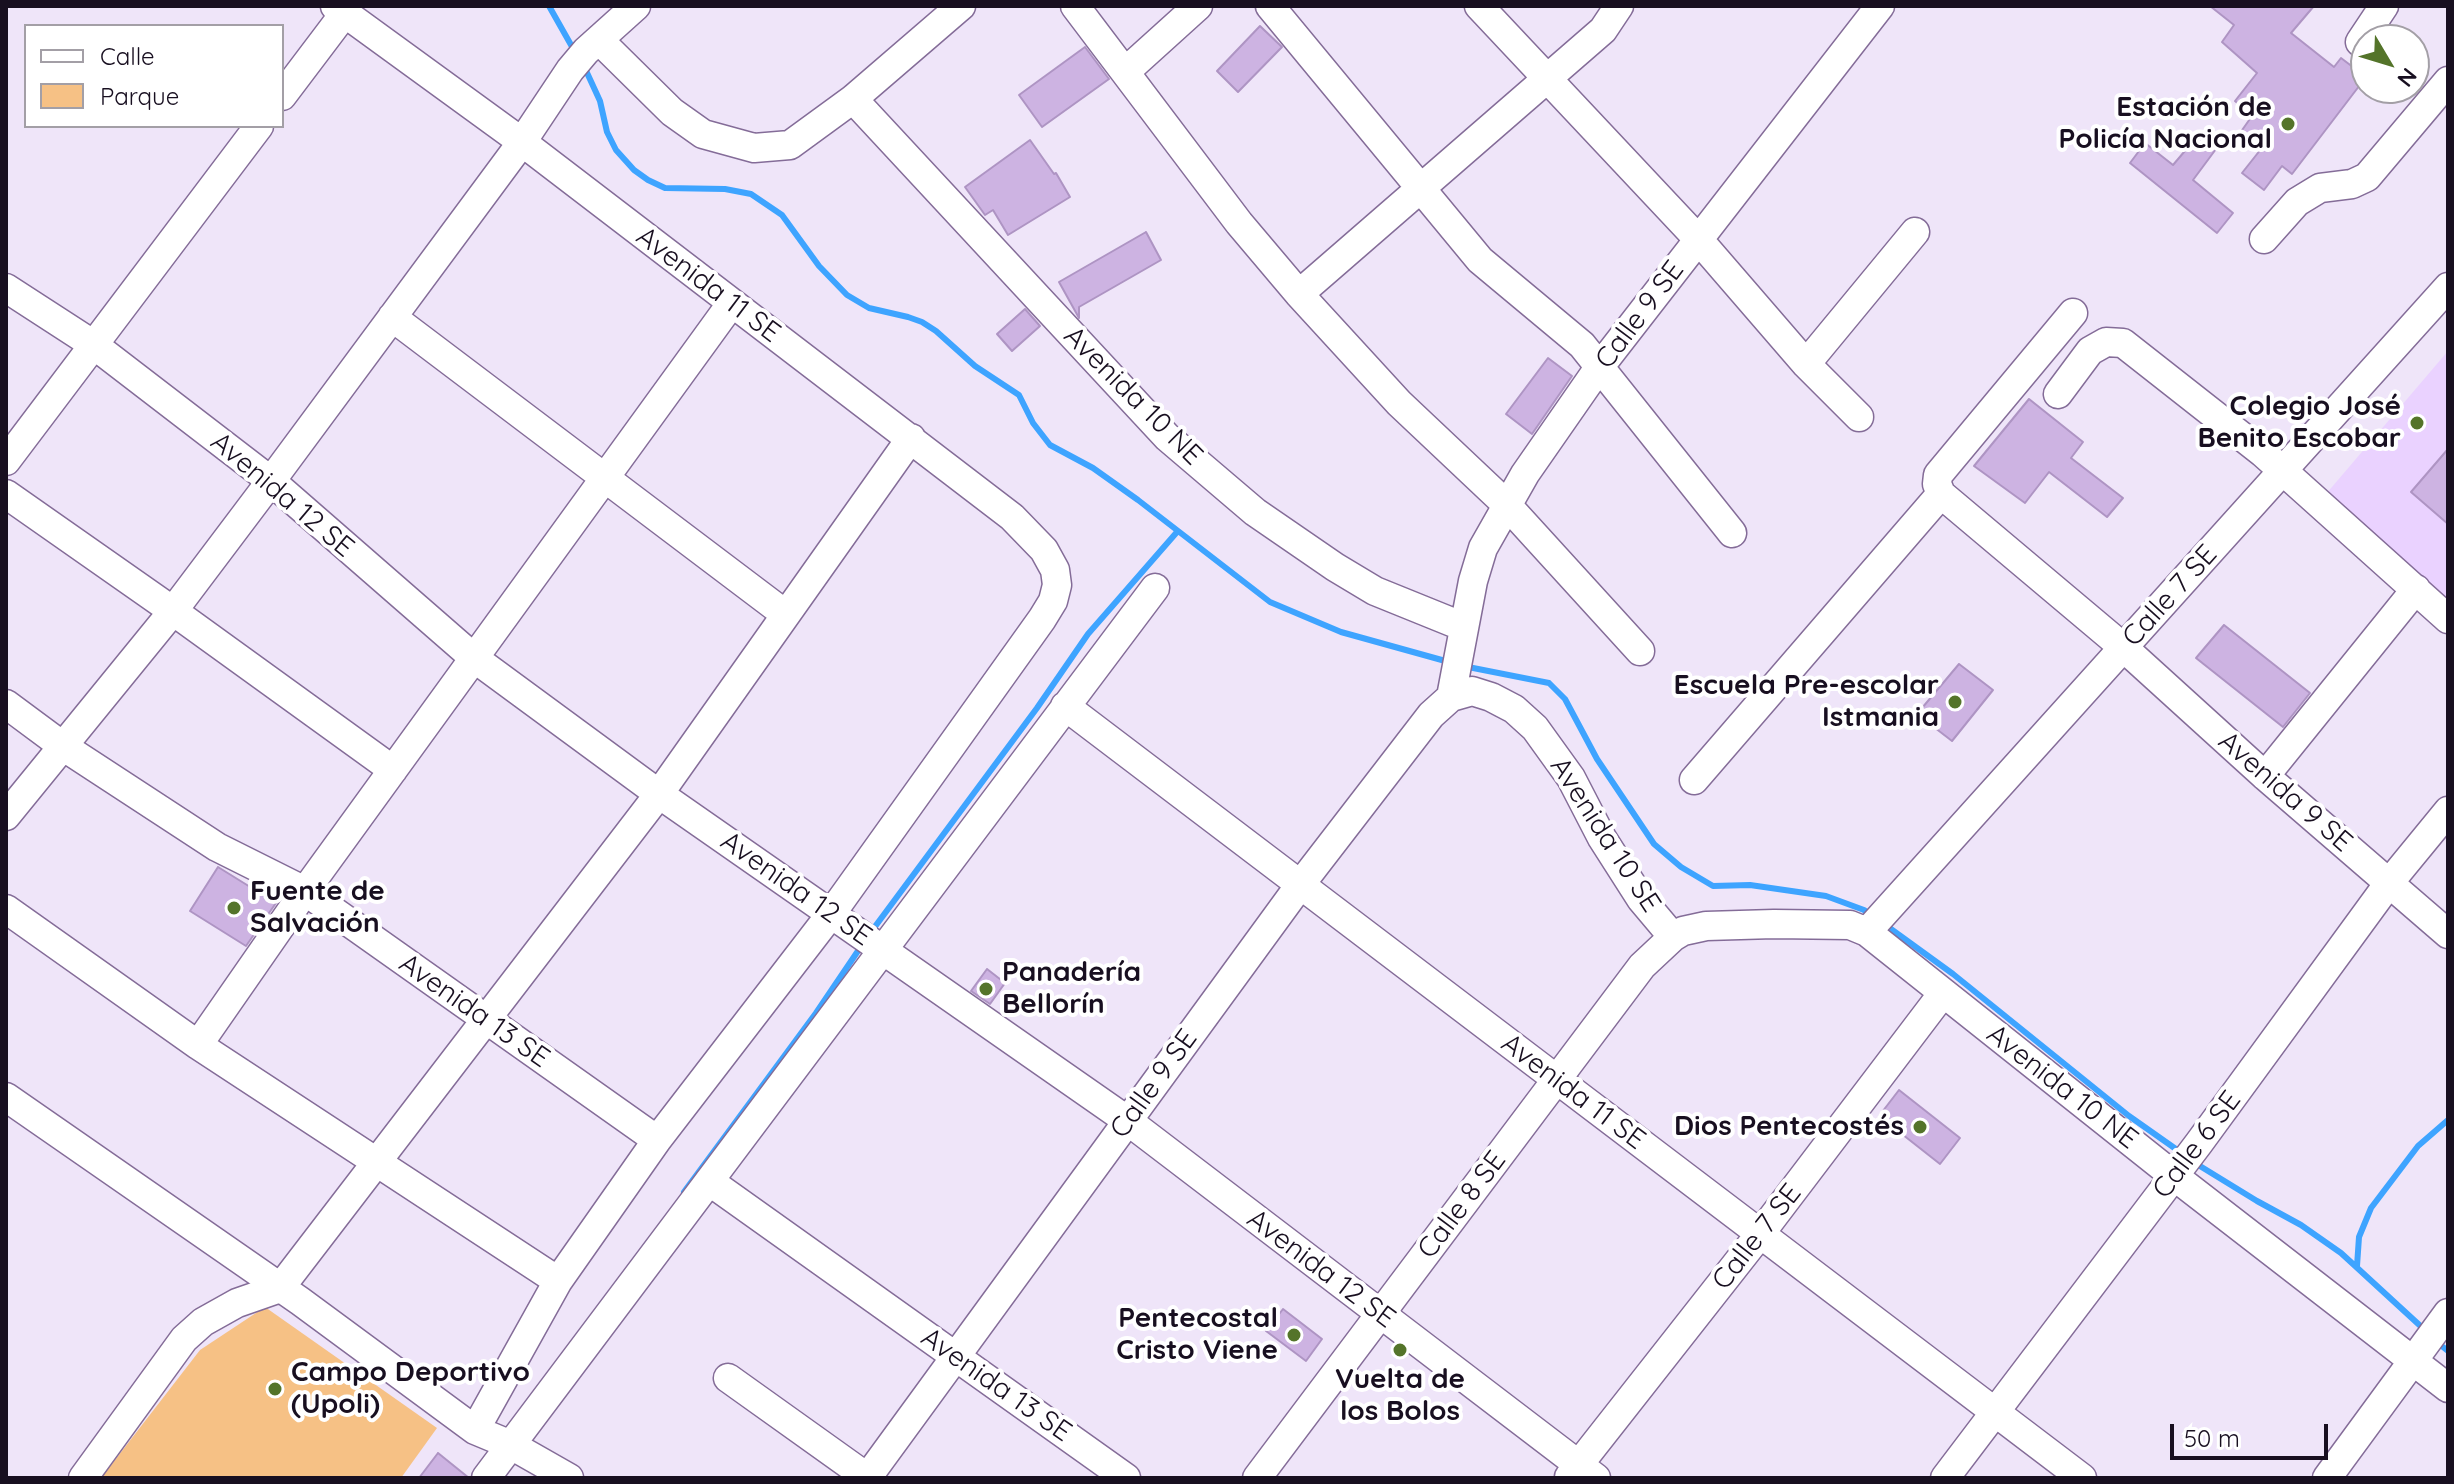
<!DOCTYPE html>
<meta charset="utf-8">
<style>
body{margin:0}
#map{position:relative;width:2454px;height:1484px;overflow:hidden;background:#efe5f9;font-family:Quicksand,sans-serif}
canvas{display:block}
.frame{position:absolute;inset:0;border:8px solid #180f20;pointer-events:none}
.legend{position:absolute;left:24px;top:24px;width:260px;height:104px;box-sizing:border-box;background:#fff;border:2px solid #a39fa6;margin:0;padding:10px 14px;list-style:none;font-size:24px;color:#180f20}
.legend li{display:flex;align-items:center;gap:16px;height:40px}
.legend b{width:40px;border:2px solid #a39fa6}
.north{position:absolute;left:2350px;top:24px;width:80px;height:80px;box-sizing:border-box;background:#fff;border:2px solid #a39fa6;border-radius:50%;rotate:128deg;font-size:22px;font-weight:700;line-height:32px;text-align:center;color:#180f20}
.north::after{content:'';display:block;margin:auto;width:28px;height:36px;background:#54742a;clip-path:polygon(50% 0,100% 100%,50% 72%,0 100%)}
.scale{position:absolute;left:2170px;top:1424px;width:158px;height:36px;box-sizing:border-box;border:4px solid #180f20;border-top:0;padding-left:10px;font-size:24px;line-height:28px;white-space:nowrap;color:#180f20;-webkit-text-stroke:6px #fff;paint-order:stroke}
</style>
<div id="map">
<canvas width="2454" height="1484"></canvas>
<div class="frame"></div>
<ul class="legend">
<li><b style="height:10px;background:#fff"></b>Calle</li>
<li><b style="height:22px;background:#f6c185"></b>Parque</li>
</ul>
<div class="north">N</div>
<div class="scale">50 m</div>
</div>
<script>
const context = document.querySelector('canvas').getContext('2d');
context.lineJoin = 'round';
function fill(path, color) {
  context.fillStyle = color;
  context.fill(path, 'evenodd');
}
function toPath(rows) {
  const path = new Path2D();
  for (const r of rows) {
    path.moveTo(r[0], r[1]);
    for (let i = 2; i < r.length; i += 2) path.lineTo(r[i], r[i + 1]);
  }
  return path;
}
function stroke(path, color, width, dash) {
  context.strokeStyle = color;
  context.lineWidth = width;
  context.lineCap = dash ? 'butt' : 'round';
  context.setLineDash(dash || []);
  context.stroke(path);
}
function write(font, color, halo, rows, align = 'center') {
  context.font = font + ' Quicksand,sans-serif';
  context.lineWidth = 8;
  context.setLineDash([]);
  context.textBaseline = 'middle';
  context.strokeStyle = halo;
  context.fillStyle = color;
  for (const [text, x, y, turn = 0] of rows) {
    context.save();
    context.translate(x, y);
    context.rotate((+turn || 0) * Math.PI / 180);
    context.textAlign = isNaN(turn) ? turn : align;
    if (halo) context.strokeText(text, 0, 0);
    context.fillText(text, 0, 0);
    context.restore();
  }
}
const built = toPath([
 [2448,351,2448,599,2326,494]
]);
const green = toPath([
 [265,1307,437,1428,401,1478,101,1478,200,1350]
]);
const stream = toPath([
 [549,6,575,52],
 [583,64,600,101,607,132,616,150,634,170,648,180,665,188,725,189,751,194,782,215,819,266,847,295,869,308,908,317,922,322,936,331,975,366,1019,395,1033,423,1050,445,1093,468,1138,500,1270,602,1341,632,1449,662],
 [1463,666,1549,683,1565,699,1597,759,1654,844,1681,867,1713,886,1750,885,1826,896,1864,910,1872,916],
 [1884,924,1953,974,2129,1116,2183,1154],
 [871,932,1037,708,1088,634,1177,532],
 [2195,1163,2257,1201,2301,1225,2341,1253,2427,1332],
 [684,1192,816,1013,862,945],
 [2357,1266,2359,1237,2371,1208,2418,1146,2448,1120],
 [2438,1343,2448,1351]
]);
const building = toPath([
 [2210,6,2314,6,2291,33,2334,67,2341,58,2366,77,2292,174,2282,166,2264,190,2242,173,2261,149,2240,133,2252,116,2235,101,2257,73,2222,42,2234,25,2210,6],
 [1260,26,1282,47,1238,92,1217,71,1260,26],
 [1085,47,1109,79,1042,127,1019,95,1085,47],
 [2201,132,2219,145,2193,180,2233,213,2217,233,2130,163,2145,143,2173,165,2201,132],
 [1030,140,1054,174,1056,173,1070,197,1008,235,993,210,985,215,965,187,1030,140],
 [1146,232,1161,260,1079,307,1079,318,1059,282,1146,232],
 [1025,309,1040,326,1012,351,997,334,1025,309],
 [1548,358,1572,376,1532,434,1506,414,1548,358],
 [2029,399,2083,442,2071,458,2123,498,2107,517,2049,472,2025,503,1974,466,2029,399],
 [2448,449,2448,524,2411,492,2448,449],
 [2224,625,2310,693,2283,727,2196,658,2224,625],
 [1959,664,1993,690,1952,741,1917,714,1959,664],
 [218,867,276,903,246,946,190,911,218,867],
 [987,969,1005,983,990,1004,971,991,987,969],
 [1899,1090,1960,1138,1940,1164,1879,1116,1899,1090],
 [1283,1309,1322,1339,1306,1361,1266,1331,1283,1309],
 [438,1453,469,1478,419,1478,438,1453]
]);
const minor = toPath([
 [335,6,522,142,1012,517,1044,550,1055,570,1057,585,1053,601,1042,619,831,914,657,1140,558,1281,475,1430],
 [1075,6,1239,223,1299,294,1399,403,1506,504,1640,651],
 [1270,6,1480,260,1582,345,1732,533],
 [1479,6,1698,239,1806,364,1859,417],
 [599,40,672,112,703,134,754,148,790,145,853,99,961,6],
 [2366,47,2360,42,2384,6],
 [1125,72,1198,6],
 [282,96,344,14],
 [853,99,1167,437,1255,512,1335,567,1375,591,1464,627],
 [2264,239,2297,202,2320,188,2352,184,2367,177,2448,81],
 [6,288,94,345,271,481,474,658,659,794,1128,1121,1596,1478],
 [1299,294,1603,30,1619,6],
 [2073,313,1938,475,1937,484,1941,494,2124,648,2265,776,2448,934],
 [392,317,785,614],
 [1806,364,1915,232],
 [2058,394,2090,351,2106,342,2123,343,2263,453,2448,619],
 [6,461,259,126],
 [6,494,173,611,393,770],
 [1451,697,1473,581,1483,548,1525,474,1598,369,1880,6],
 [6,704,64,747,217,847,305,891,657,1140],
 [1065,706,2082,1478],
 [2265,776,2416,589],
 [1694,780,1941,494],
 [6,816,173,611,271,481,522,142,570,70,586,51,636,6],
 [6,909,198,1045,558,1281],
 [1867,932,2448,287],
 [198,1045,305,891,731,304],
 [6,1097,300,1301,475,1430,511,1445,569,1478],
 [709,1181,1126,1478],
 [728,1378,868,1478],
 [1569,1477,1760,1234,1943,993],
 [83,1478,184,1339,203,1322,237,1303,280,1288,659,794,911,438],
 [486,1478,1155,588],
 [867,1478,1300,885,1431,715,1451,697,1472,691,1491,697,1514,709,1535,728,1571,778,1602,838,1641,899,1673,937],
 [1257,1478,1642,966,1673,937,1683,931,1706,926,1774,924,1850,925,1867,932,2174,1176,2448,1388],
 [1945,1478,2199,1143,2389,883,2448,811],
 [2327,1478,2448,1313]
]);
const markers = [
 [2288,124,8,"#54742a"],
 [2417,423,8,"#54742a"],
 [1955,702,8,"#54742a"],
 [234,908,8,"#54742a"],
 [986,989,8,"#54742a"],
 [1920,1127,8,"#54742a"],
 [1294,1335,8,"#54742a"],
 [1400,1350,8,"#54742a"],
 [275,1389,8,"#54742a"]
];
const poiNames = [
 ["Estación de",2272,108],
 ["Policía Nacional",2272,140],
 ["Colegio José",2401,407],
 ["Benito Escobar",2401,439],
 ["Escuela Pre-escolar",1939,686],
 ["Istmania",1939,718],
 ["Fuente de",250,892,"left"],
 ["Salvación",250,924,"left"],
 ["Panadería",1002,973,"left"],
 ["Bellorín",1002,1005,"left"],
 ["Dios Pentecostés",1904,1127],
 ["Pentecostal",1278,1319],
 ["Cristo Viene",1278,1351],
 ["Campo Deportivo",291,1373,"left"],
 ["(Upoli)",291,1405,"left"],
 ["Vuelta de",1400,1380,"center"],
 ["los Bolos",1400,1412,"center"]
];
const streetNames = [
 ["Avenida 11 SE",708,285,37],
 ["Calle 9 SE",1640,315,-53],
 ["Avenida 10 NE",1133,396,45],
 ["Avenida 12 SE",282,495,40],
 ["Calle 7 SE",2170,596,-48],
 ["Avenida 9 SE",2285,792,41],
 ["Avenida 10 SE",1605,835,57],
 ["Avenida 12 SE",796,889,35],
 ["Avenida 13 SE",474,1011,35],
 ["Calle 9 SE",1154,1084,-54],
 ["Avenida 10 NE",2062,1087,38],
 ["Avenida 11 SE",1573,1092,37],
 ["Calle 6 SE",2197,1145,-53],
 ["Calle 8 SE",1462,1205,-53],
 ["Calle 7 SE",1757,1237,-52],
 ["Avenida 12 SE",1321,1269,37],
 ["Avenida 13 SE",996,1385,35]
];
fill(built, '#ead2ff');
fill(green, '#f6c185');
stroke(stream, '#3ea4ff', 6);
fill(building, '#cdb3e2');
stroke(building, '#ae94c3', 2);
stroke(minor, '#846c98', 31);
stroke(minor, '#fff', 28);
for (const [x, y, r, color] of markers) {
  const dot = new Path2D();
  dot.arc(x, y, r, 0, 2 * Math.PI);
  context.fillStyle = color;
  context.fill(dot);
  stroke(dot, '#fff', 3);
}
write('bold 28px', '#180f20', '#fff', poiNames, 'right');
write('28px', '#180f20', '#fff', streetNames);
</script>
